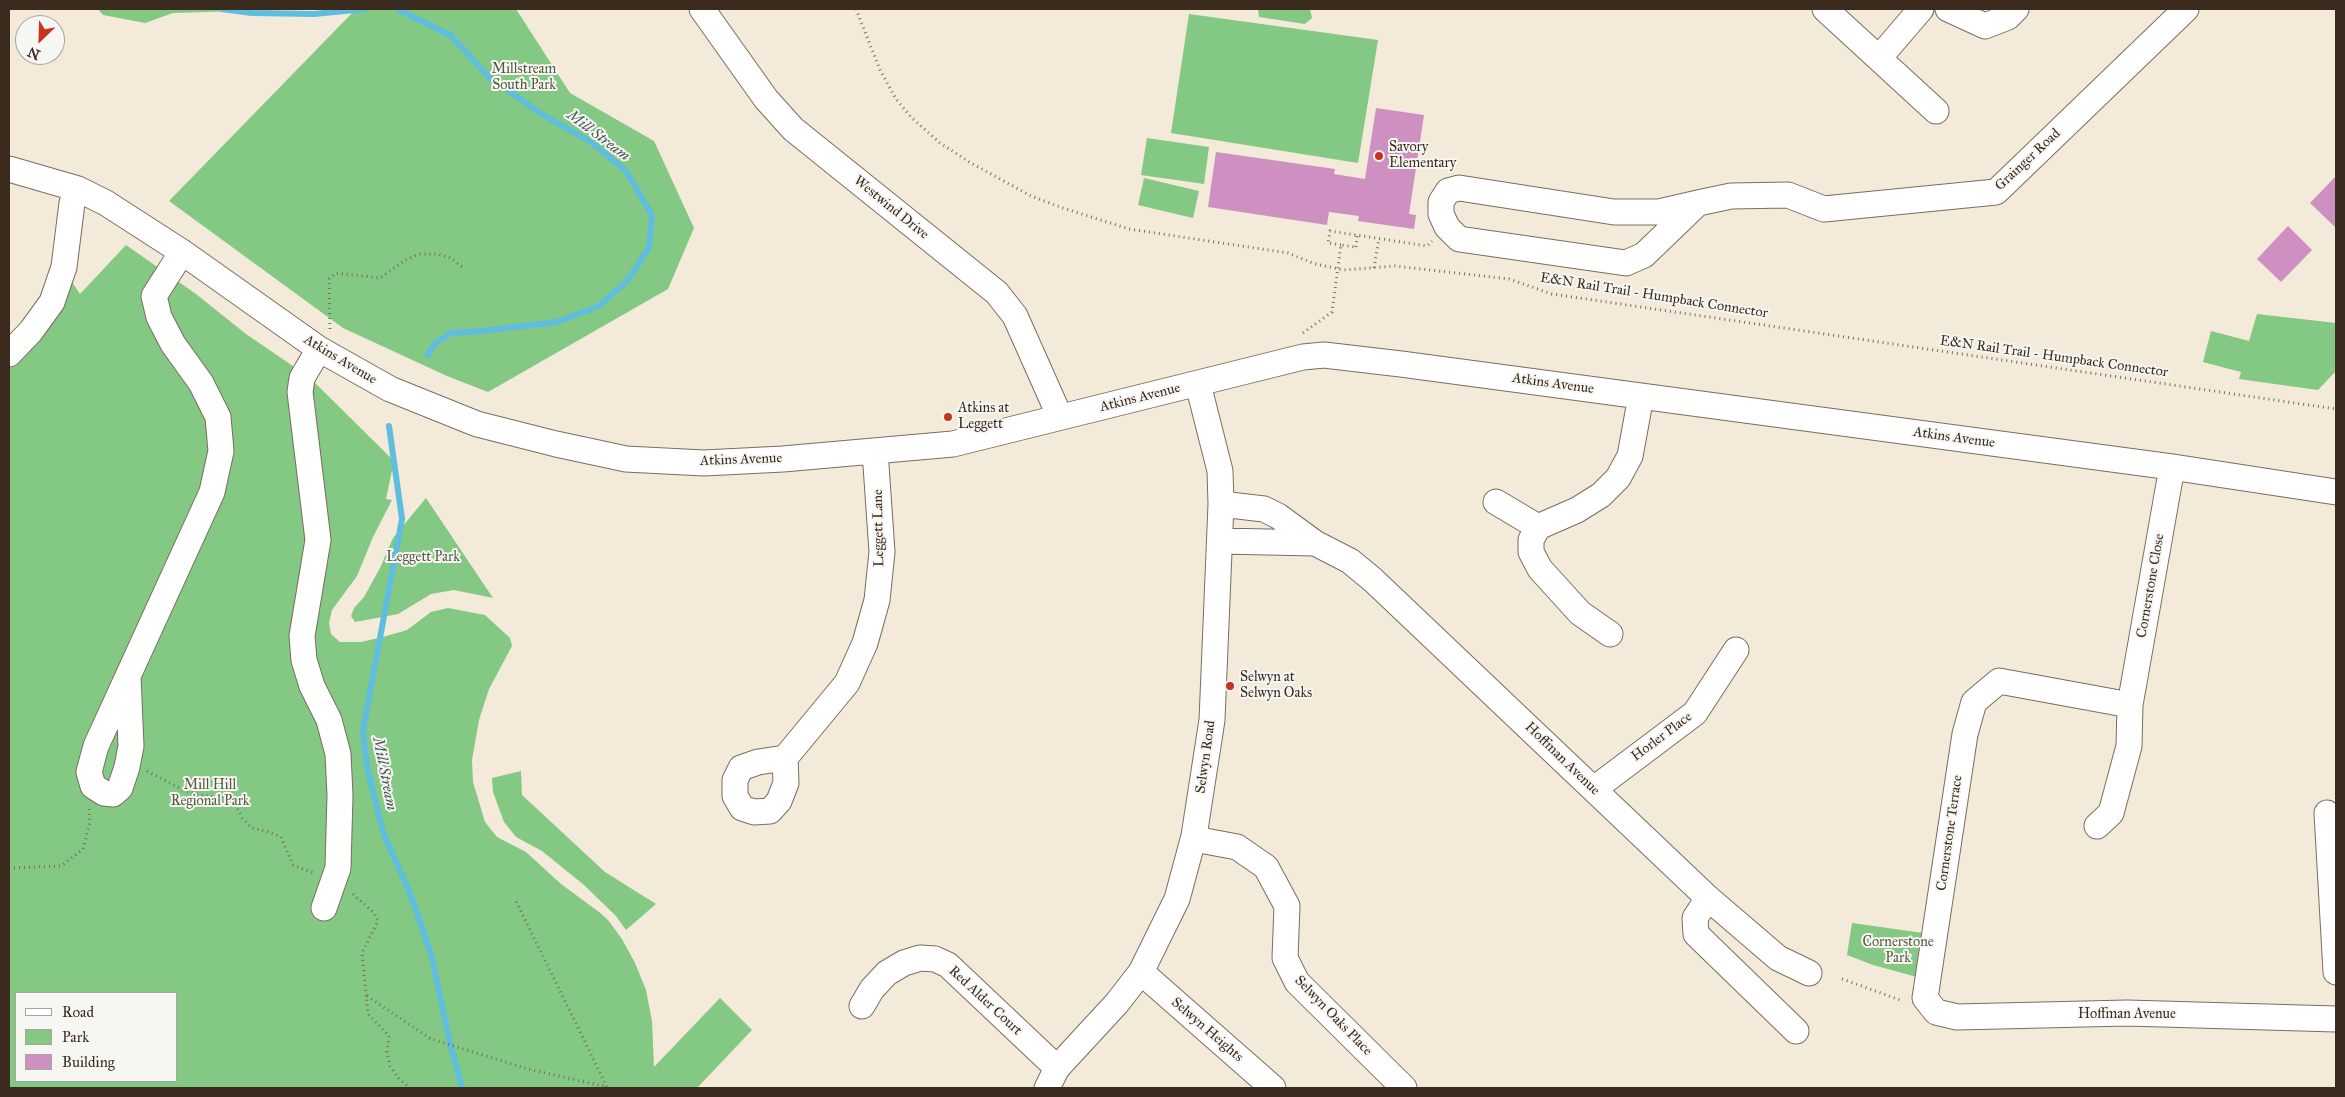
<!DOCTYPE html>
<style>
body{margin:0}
#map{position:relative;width:2345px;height:1097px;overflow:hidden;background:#f3ead9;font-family:"IM FELL Great Primer",serif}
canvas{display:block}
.frame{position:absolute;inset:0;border:10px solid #3b2a1e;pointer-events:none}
.legend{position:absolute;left:15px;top:992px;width:162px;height:90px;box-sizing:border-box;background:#f6f6f2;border:1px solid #aba49d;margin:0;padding:6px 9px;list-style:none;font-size:15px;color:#3b2a1e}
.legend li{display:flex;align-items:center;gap:10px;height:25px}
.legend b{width:25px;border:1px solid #aba49d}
.north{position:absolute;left:15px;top:15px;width:50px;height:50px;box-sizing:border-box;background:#f6f6f2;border:1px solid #aba49d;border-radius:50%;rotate:204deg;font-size:14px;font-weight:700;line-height:20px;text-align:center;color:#3b2a1e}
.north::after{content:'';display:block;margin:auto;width:18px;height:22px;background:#c8321e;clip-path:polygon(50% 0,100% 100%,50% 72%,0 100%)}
</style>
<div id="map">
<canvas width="2345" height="1097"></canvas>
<div class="frame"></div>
<ul class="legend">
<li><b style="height:6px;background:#fff"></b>Road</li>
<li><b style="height:14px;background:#83c883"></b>Park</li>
<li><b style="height:14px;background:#ce8fc1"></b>Building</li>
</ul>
<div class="north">N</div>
</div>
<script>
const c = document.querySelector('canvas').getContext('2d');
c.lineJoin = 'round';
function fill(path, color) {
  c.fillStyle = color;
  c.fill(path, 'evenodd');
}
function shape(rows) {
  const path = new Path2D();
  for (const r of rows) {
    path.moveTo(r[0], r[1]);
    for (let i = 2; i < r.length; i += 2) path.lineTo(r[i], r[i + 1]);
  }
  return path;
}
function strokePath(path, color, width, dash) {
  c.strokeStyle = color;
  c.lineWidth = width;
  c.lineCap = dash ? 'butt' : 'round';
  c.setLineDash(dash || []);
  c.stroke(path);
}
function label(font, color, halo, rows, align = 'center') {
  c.font = font + ' "IM FELL Great Primer",serif';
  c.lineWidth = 4;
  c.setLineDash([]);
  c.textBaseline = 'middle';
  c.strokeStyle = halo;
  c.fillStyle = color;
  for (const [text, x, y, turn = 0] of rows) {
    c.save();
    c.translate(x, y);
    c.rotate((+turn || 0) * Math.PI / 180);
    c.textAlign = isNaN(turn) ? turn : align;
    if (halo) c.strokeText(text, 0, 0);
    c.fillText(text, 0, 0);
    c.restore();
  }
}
fill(shape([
 [98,9,310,9,173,13,145,23,103,15],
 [356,9,516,9,570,93,654,141,694,228,668,289,488,392,447,376,343,328,169,201],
 [1258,9,1310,9,1312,18,1305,24,1259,17],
 [1189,14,1378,40,1358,163,1171,133],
 [1147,138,1209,147,1204,184,1141,175],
 [1144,178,1199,191,1193,218,1138,205],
 [126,245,196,294,246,334,309,377,394,461,386,499,392,500,373,537,357,576,332,610,329,623,331,634,340,642,361,642,383,637,407,630,431,612,448,608,485,615,510,638,512,646,489,689,479,720,472,760,473,782,485,822,497,837,526,852,561,884,599,912,608,920,622,939,635,963,646,990,652,1021,654,1067,720,998,752,1030,697,1088,9,1088,9,367,38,337,70,279,80,294],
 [16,993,176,993,176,1081,16,1081],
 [2257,314,2336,323,2336,371,2318,390,2239,379,2241,372,2203,362,2211,331,2249,341],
 [426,498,493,598,454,590,431,594,398,614,355,622,351,616,354,608,364,597,380,568,393,538],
 [521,771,522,795,605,872,656,904,626,930,616,916,584,885,542,851,516,837,504,822,493,792,492,778],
 [1852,923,1923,933,1917,977,1873,965,1847,955]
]), '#83c883');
strokePath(shape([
 [222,9,252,13,314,14,365,9],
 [397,9,450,35,490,78,543,115,591,142,626,171,652,215,649,248,628,280,599,306,557,322,482,331,451,333,435,343,428,355],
 [389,426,402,519,363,730,367,767,383,832,411,896,431,954,450,1043,462,1088]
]), '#5fbddd', 6);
fill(shape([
 [1376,108,1424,115,1409,214,1416,215,1414,229,1358,221,1359,216,1329,212,1327,225,1208,207,1216,152,1335,169,1334,174,1365,179],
 [2336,176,2336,228,2310,203],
 [2288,226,2312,250,2281,282,2257,259]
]), '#ce8fc1');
const minor = shape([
 [702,9,766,99,793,129,997,293,1015,316,1060,417],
 [1825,9,1936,111],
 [1948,9,1985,26,2008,17,2016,9],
 [1879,58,1921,9],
 [9,169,78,189,106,203,182,252,319,349,390,389,477,424,556,444,626,459,704,463,783,459,953,444,1303,357,1324,355,1401,364,2172,467,2336,492],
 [1698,203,1644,255,1626,263,1459,239,1447,227,1441,214,1441,202,1448,191,1459,188,1614,212,1659,212,1698,203,1731,196,1788,195,1824,209,1996,192,2186,9],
 [319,349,302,378,300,392,318,540,302,636,304,660,312,686,329,720,338,754,340,795,338,868,324,908],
 [9,354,31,331,52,302,64,267,72,203,78,189],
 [1496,502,1538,527,1577,510,1601,495,1618,478,1630,456,1641,396],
 [1221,504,1264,509,1278,516,1315,543,1350,561,1373,580,1708,898,1778,958,1809,973],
 [1538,527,1531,540,1531,552,1540,569,1580,613,1610,634],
 [1220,541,1315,543],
 [128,676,131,746,127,767,120,788,113,794,104,793,93,786,89,772,96,746,212,492,221,451,218,417,201,383,173,344,159,317,154,296,182,252],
 [2130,705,2172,467],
 [785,758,786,783,779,801,770,811,754,812,742,808,735,796,735,780,741,768,758,762,785,758,847,683,865,643,877,600,882,552,875,451],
 [1594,789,1695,713,1736,650],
 [2327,813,2336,972],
 [2097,826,2111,813,2129,746,2130,705,1999,681,1974,702,1965,734,1925,998,1936,1012,1957,1017,2127,1013,2336,1019],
 [1194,836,1205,841,1237,847,1266,867,1287,906,1285,958,1297,982,1404,1088],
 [1708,898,1695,918,1696,934,1796,1031],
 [1141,972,1273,1088],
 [862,1006,872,989,887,973,904,963,920,958,935,959,948,965,1057,1068],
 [1047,1088,1057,1068,1117,1003,1141,972,1177,899,1194,836,1212,720,1221,504,1220,471,1198,384]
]);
strokePath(minor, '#7b6d5f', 27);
strokePath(shape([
 [856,9,880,70,896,99,911,117,940,143,971,163,1031,196,1063,208,1129,229,1288,253,1315,264,1344,270,1395,266,1509,279,1552,294,2336,409],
 [1341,245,1328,243,1330,231,1427,246,1432,241],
 [1356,247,1357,236],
 [1374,268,1379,239],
 [330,329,329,279,336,273,380,278,405,260,419,254,437,254,451,258,465,269],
 [147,771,183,790,200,795,223,798,236,806,242,818,252,828,266,831,281,837,293,865,314,873],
 [9,868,61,866,83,849,90,822,89,809],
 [353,894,374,913,378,921,362,953,368,1014,389,1036,387,1052,390,1066,399,1079,410,1088],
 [1842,979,1903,1001],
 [367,996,431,1039,528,1069,607,1087,515,899]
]), '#7b6d5f', 3, [1, 4]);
strokePath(minor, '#fff', 25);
strokePath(shape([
 [1303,333,1332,312,1341,245,1356,247]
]), '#7b6d5f', 3, [1, 4]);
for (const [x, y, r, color] of [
 [1379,156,5,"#c8321e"],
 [948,417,5,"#c8321e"],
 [1230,686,5,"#c8321e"]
]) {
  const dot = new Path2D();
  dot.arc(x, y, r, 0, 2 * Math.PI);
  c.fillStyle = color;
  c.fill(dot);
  strokePath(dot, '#f6f6f2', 2);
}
label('14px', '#51593c', '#f6f6f2', [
 ["Millstream",524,70],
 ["South Park",524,86],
 ["Leggett Park",423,558],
 ["Mill Hill",210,786],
 ["Regional Park",210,802],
 ["Cornerstone",1898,943],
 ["Park",1898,959]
]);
label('14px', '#3b2a1e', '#f6f6f2', [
 ["Savory",1389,148],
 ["Elementary",1389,164],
 ["Atkins at",958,409],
 ["Leggett",958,425],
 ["Selwyn at",1240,678],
 ["Selwyn Oaks",1240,694]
], 'left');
label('14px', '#3b2a1e', '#f6f6f2', [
 ["Grainger Road",2028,160,-43],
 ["Westwind Drive",891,208,39],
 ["E&N Rail Trail - Humpback Connector",1654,296,9],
 ["E&N Rail Trail - Humpback Connector",2054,357,8],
 ["Atkins Avenue",340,360,31],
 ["Atkins Avenue",1553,384,8],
 ["Atkins Avenue",1140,398,-14],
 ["Atkins Avenue",1954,438,8],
 ["Atkins Avenue",741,460,-2],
 ["Leggett Lane",879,528,-91],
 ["Cornerstone Close",2151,586,-80],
 ["Horler Place",1662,737,-37],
 ["Selwyn Road",1206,757,-82],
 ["Hoffman Avenue",1562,759,44],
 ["Cornerstone Terrace",1950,833,-82],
 ["Red Alder Court",985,1001,43],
 ["Hoffman Avenue",2127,1015],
 ["Selwyn Oaks Place",1333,1016,46],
 ["Selwyn Heights",1207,1030,41]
]);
label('italic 15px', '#465657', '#f6f6f2', [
 ["Mill Stream",598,136,37],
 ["Mill Stream",384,774,79]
]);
</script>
